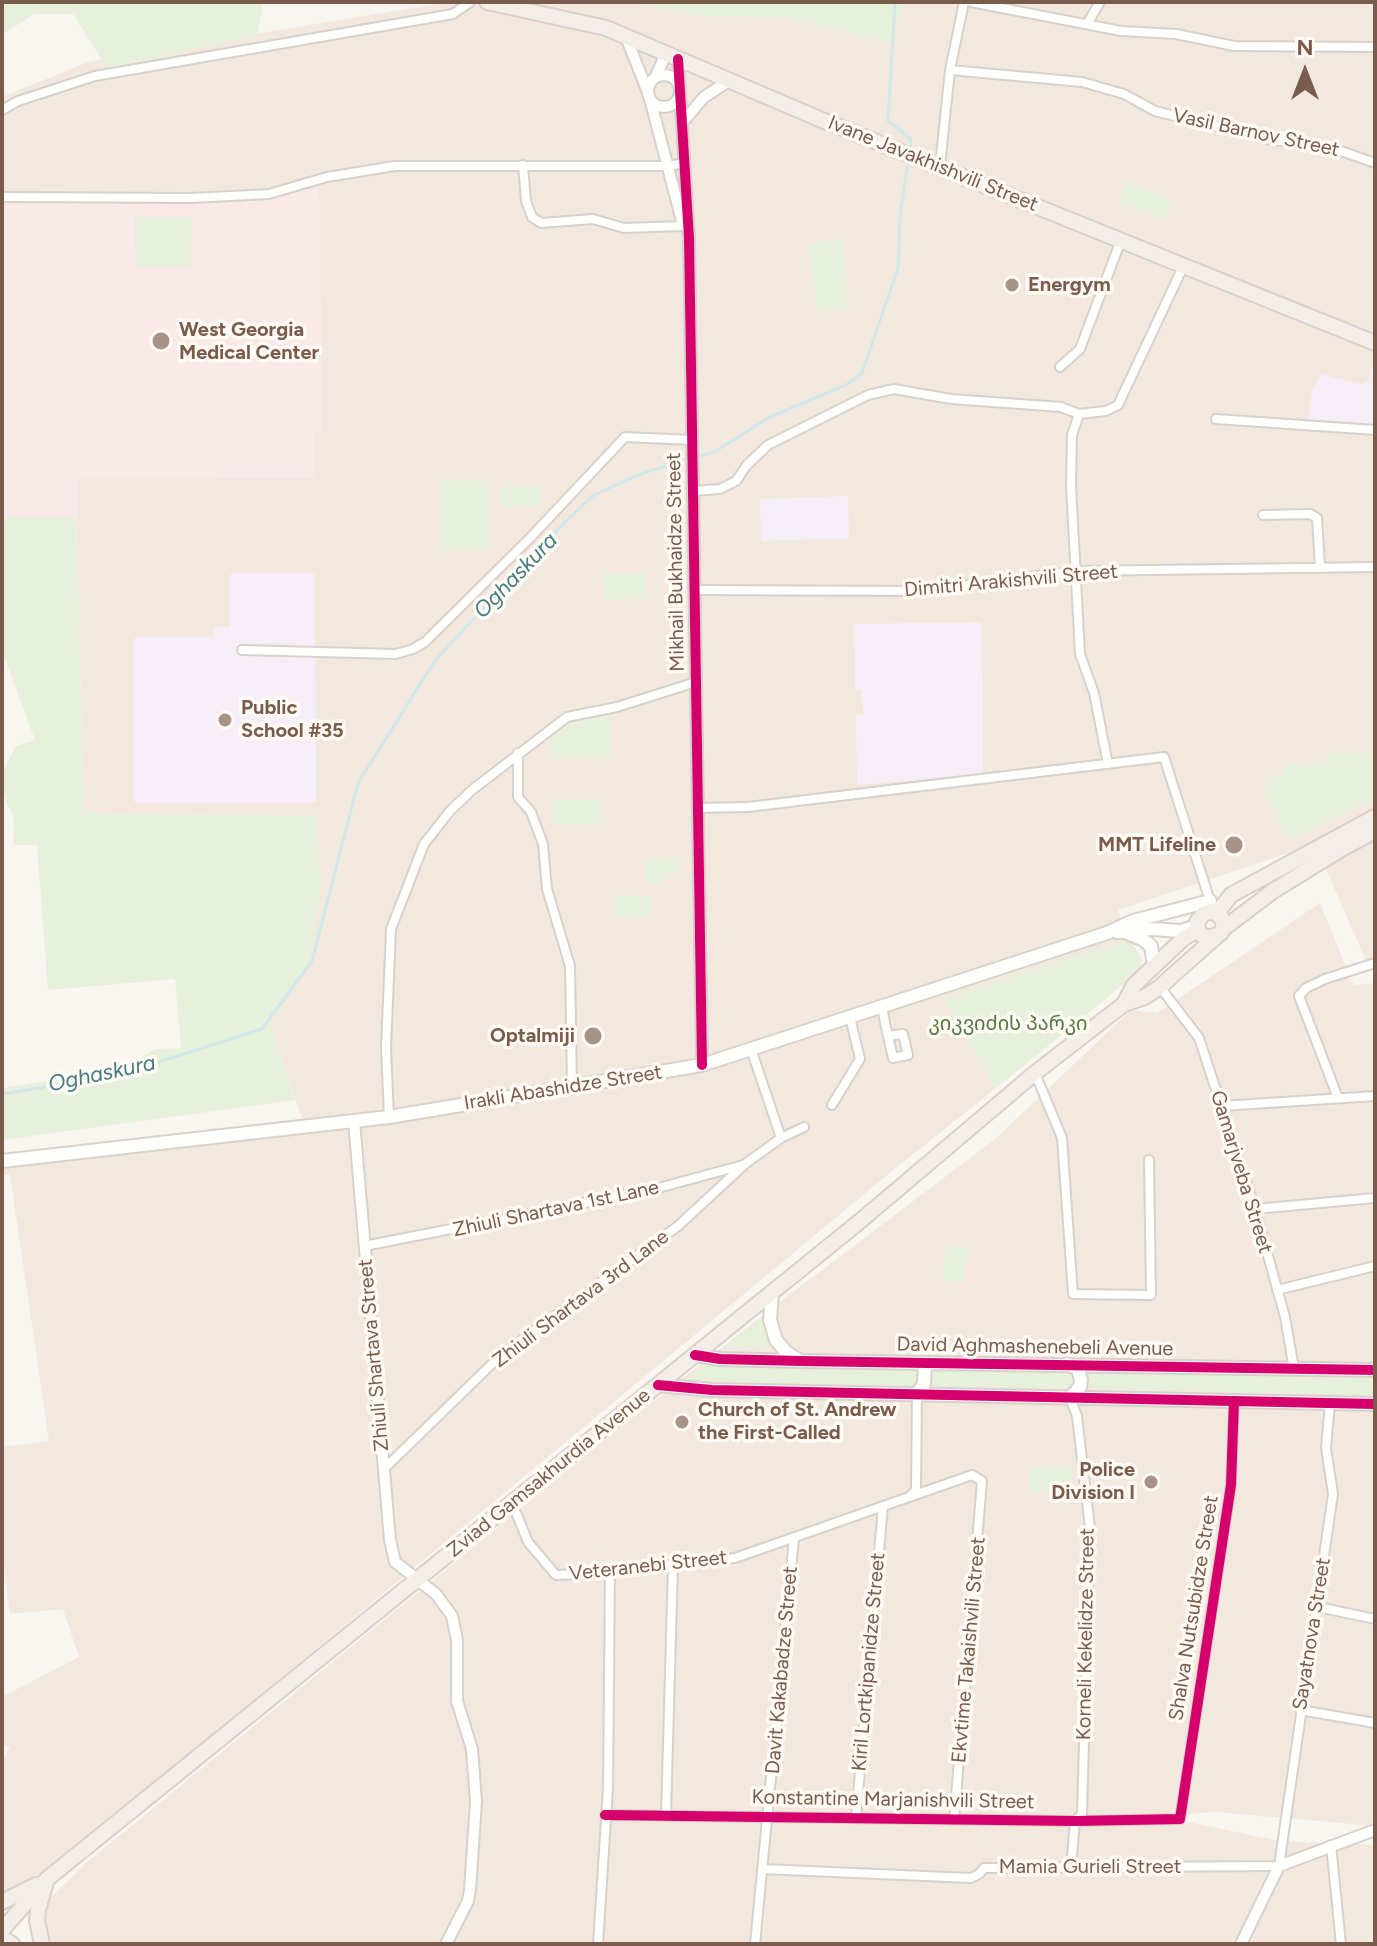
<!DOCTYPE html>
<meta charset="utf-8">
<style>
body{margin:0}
#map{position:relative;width:1377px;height:1946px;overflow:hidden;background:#f9f5f0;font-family:Figtree,sans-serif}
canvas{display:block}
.frame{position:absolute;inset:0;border:4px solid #7a5c4d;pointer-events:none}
.north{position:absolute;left:1265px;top:32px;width:80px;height:80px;-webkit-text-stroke:6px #fffaf3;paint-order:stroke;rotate:0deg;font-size:22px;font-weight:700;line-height:32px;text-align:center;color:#7a5c4d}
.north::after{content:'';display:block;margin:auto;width:28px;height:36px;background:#7a5c4d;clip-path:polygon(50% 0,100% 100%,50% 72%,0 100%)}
</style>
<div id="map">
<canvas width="1377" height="1946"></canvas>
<div class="frame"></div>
<div class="north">N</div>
</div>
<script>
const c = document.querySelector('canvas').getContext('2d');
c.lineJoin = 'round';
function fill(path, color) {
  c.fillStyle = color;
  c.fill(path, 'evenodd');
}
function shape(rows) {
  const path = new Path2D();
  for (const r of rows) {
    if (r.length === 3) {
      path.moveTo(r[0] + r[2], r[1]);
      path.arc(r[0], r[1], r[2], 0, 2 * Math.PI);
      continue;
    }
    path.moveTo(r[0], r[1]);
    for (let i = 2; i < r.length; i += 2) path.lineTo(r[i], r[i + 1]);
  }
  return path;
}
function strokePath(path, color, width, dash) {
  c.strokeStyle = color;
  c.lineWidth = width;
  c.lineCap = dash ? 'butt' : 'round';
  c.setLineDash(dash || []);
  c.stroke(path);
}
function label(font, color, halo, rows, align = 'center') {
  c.font = font + ' Figtree,"Noto Sans Georgian",sans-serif';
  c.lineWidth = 7;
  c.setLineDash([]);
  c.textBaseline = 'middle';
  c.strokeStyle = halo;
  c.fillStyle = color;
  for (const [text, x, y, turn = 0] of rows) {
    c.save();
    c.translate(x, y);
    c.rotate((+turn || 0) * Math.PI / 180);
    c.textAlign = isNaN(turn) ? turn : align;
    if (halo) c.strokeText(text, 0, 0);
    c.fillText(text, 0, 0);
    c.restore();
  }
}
fill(shape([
 [449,2,630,2,705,16,786,17,892,42,903,2,1375,2,1375,962,1367,963,1315,844,1118,910,1138,957,995,1089,897,1167,238,1714,34,1878,14,1891,2,1890,2,1760,10,1748,2,1743,2,1697,79,1657,63,1609,10,1614,2,1555,2,1447,49,1441,10,1174,2,1175,2,1159,304,1126,269,1018,307,966,315,816,84,813,76,518,2,516,2,97,91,61],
 [1320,903,1353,985,1375,983,1375,1826,1216,1812,1146,1817,1169,1818,1279,1841,1375,1845,1375,1944,51,1944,42,1917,45,1903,86,1863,622,1426,789,1295,994,1140,1131,1010,1157,1013]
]), '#f2e8de');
fill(shape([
 [1373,363,1375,427,1358,429,1308,420,1312,391,1321,374,1359,384,1367,382],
 [848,496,849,538,761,541,760,499],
 [230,574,315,574,316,802,134,802,134,638,213,637,213,627,230,627],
 [982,622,983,775,857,785,856,715,863,714,861,690,855,690,854,624]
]), '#f6eef6');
fill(shape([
 [319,188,323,433,315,433,315,478,78,479,77,519,2,518,2,203,241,203]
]), '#fae9e9');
fill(shape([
 [2,2,263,2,257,36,107,68,73,14,34,14,2,35],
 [630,2,903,2,893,43,786,17,705,16],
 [1125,182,1171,199,1164,220,1118,203],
 [134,217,192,217,191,268,138,267,135,264],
 [842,240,848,308,816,311,809,244],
 [440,480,490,481,490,551,440,551],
 [540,486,541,506,501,507,500,487],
 [2,516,76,518,84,813,315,816,321,887,307,966,269,1018,295,1100,2,1140,2,1088,116,1071,156,1049,181,1048,175,979,48,990,37,845,14,845,13,816,4,796,3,771,16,746,35,740,2,651],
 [645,573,646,599,604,600,603,574],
 [610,712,611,758,550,759,550,740,563,727],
 [1372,742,1375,742,1375,799,1289,841,1265,795,1271,776,1283,775,1283,764,1326,764,1326,753,1372,753],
 [552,800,602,800,602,824,552,824],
 [645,858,681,858,681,874,662,874,662,883,645,883],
 [614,896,651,896,651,918,614,917],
 [1125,941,1135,947,1139,954,1142,960,1140,971,995,1089,944,999],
 [948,1244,969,1248,962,1283,941,1280],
 [763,1316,766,1336,773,1348,725,1347],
 [704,1364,910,1368,918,1371,921,1378,917,1384,911,1386,685,1380],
 [935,1369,1060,1371,1068,1372,1073,1378,1070,1386,1061,1388,937,1386,934,1385,933,1377],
 [1094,1372,1375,1378,1375,1395,1094,1389,1088,1384,1088,1377],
 [1029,1466,1072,1467,1072,1493,1028,1492]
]), '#e7f0db');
strokePath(shape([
 [895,2,888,121,911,139,910,150],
 [697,457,714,452,770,417,848,384,862,373,898,268,900,216,908,162],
 [2,1094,118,1075,262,1029,312,961,358,783,436,659,568,519,594,495,638,475,690,458]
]), '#d0e8ea', 3);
const minor = shape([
 [971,2,1121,31,1176,34,1234,46,1375,47],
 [1087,24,1100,2],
 [950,70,1082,82,1124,94,1155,111,1262,138,1338,150,1375,163],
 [2,110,18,101,95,76,453,14,470,2],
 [523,165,526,201,532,217,541,223,593,219,624,228,683,226],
 [940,166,950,70,964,2],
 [2,197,192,198,269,194,327,177,395,166,668,166,684,163],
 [1060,367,1080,349,1121,240],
 [1216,419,1375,430],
 [693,491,720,489,736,481,747,465,768,445,868,395,894,389,951,399,1061,407,1079,414],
 [1263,515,1310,514,1317,518,1320,568],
 [694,590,922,591,1077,571,1375,567],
 [242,650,396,654,413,649,425,642,531,537,625,437,692,440],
 [518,753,518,797,531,812,543,844,547,889,570,966,572,1086],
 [1108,764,1094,693,1080,654,1071,486,1072,435,1079,414,1106,411,1118,405,1184,265],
 [698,808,748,807,1164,757,1211,904],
 [1160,987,1199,1038,1255,1209,1285,1317,1294,1369],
 [882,1006,885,1023,893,1058,908,1055,903,1034,888,1036],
 [751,1049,781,1138],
 [1035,1073,1062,1138,1073,1294,1151,1295,1149,1160],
 [1338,1098,1299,996,1306,988,1325,979,1375,963],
 [832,1105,860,1059,850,1017],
 [1221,1106,1375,1096],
 [389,1117,386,1048,391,929,424,844,450,811,472,790,567,717,617,707,696,682],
 [1255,1209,1375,1198],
 [364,1246,651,1190,743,1165],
 [1277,1290,1375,1266],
 [1070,1398,1077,1416,1090,1528,1082,1814,1075,1821,1071,1869],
 [384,1469,501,1355,678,1226,745,1164,781,1138,804,1127],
 [911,1495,916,1490,917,1394],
 [512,1503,528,1542,556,1575,586,1574,735,1558,972,1475,982,1481,954,1820],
 [1318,1607,1375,1619],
 [1300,1710,1375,1723],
 [605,1815,1075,1821,1180,1819,1231,1485,1234,1401],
 [666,1815,673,1565],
 [856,1817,883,1506],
 [1331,1845,1341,1944],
 [762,1869,971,1878,979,1874,984,1868,1279,1866,1333,1494,1326,1448,1330,1403],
 [598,1944,608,1788,610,1570],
 [755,1944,794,1538]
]);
const tertiary = shape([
 [626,37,649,95,683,225],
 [678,59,689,238,702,1065],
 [664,91,16],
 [655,78,666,54],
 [682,123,704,97,729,81],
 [354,1121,390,1540,395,1562,436,1594,452,1616,457,1640,457,1701,472,1749,476,1802,470,1890,468,1901,446,1944],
 [1241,1944,1279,1866,1375,1830]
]);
const secondary = shape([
 [1117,932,1152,929,1181,931,1197,926],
 [1127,933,1142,939,1151,946,1154,966],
 [2,1161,389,1117,702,1065,1107,933,1133,921,1210,901],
 [772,1292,770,1320,776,1340,786,1352,797,1359],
 [695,1355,720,1359,800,1361,1375,1370],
 [1068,1364,1078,1369,1081,1380,1080,1387,1070,1398],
 [658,1385,712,1390,1375,1404],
 [917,1394,924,1384,925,1363]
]);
const primary = shape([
 [487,2,606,28,822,120,1375,343],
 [1217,913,1231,895,1375,817],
 [1223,929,1273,891,1343,848,1375,831],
 [1124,1004,1134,985,1184,938,1198,930],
 [2,1902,36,1885],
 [2,1930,47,1879,859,1222,1035,1073,1124,1004,1145,997,1160,987,1173,975,1218,935,1221,933,1224,924,1221,917,1212,911,1203,914,1197,922,1199,933,1207,938,1218,935],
 [2,1938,12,1944],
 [42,1944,37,1921,38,1910,46,1882]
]);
strokePath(minor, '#d7d1cb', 12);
strokePath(tertiary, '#d7d1cb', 14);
strokePath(secondary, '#d9d2cb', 16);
strokePath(primary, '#dad1cc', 18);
strokePath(minor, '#fefefd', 8);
strokePath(tertiary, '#fefefd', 10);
strokePath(secondary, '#fefefd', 12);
strokePath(primary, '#f3eee8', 14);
strokePath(shape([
 [678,59,689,238,702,1065],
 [695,1355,720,1359,800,1361,1375,1370],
 [658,1385,712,1390,1375,1404],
 [605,1815,1075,1821,1180,1819,1231,1485,1234,1401]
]), '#d6006c', 10);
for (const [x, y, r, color] of [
 [1012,285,8,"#a69286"],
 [161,341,10,"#a69286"],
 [225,720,8,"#a69286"],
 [1234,845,10,"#a69286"],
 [593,1036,10,"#a69286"],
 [682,1422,8,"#a69286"],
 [1151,1482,8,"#a69286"]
]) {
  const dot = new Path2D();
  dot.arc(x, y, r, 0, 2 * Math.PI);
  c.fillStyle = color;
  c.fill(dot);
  strokePath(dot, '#fffaf3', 3);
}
label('20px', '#7a5c4d', '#fffaf3', [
 ["Vasil Barnov Street",1256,133,12],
 ["Ivane Javakhishvili Street",933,164,22],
 ["Mikhail Bukhaidze Street",676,562,-91],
 ["Dimitri Arakishvili Street",1011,581,-5],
 ["Irakli Abashidze Street",563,1088,-9],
 ["Gamarjveba Street",1241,1172,73],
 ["Zhiuli Shartava 1st Lane",556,1209,-12],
 ["Zhiuli Shartava 3rd Lane",581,1299,-37],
 ["David Aghmashenebeli Avenue",1035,1347,1],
 ["Zhiuli Shartava Street",374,1355,-95],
 ["Zviad Gamsakhurdia Avenue",549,1473,-39],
 ["Veteranebi Street",648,1566,-6],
 ["Shalva Nutsubidze Street",1194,1608,-81],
 ["Korneli Kekelidze Street",1086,1634,-89],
 ["Sayatnova Street",1312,1634,-81],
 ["Ekvtime Takaishvili Street",969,1650,-85],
 ["Kiril Lortkipanidze Street",869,1662,-85],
 ["Davit Kakabadze Street",782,1670,-85],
 ["Konstantine Marjanishvili Street",893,1800,1],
 ["Mamia Gurieli Street",1090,1867]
]);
label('bold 20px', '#7a5c4d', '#fffaf3', [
 ["Energym",1028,285],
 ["West Georgia",179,330],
 ["Medical Center",179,353],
 ["Public",241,708],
 ["School #35",241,731],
 ["MMT Lifeline",1216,845,"right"],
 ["Optalmiji",575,1036,"right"],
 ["Church of St. Andrew",698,1410],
 ["the First-Called",698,1433],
 ["Police",1135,1470,"right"],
 ["Division I",1135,1493,"right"]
], 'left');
label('20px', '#537a41', '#fffaf3', [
 ["კიკვიძის პარკი",1008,1024]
]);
label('italic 22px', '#437c86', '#fffaf3', [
 ["Oghaskura",516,576,-46],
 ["Oghaskura",102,1074,-12]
]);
</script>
